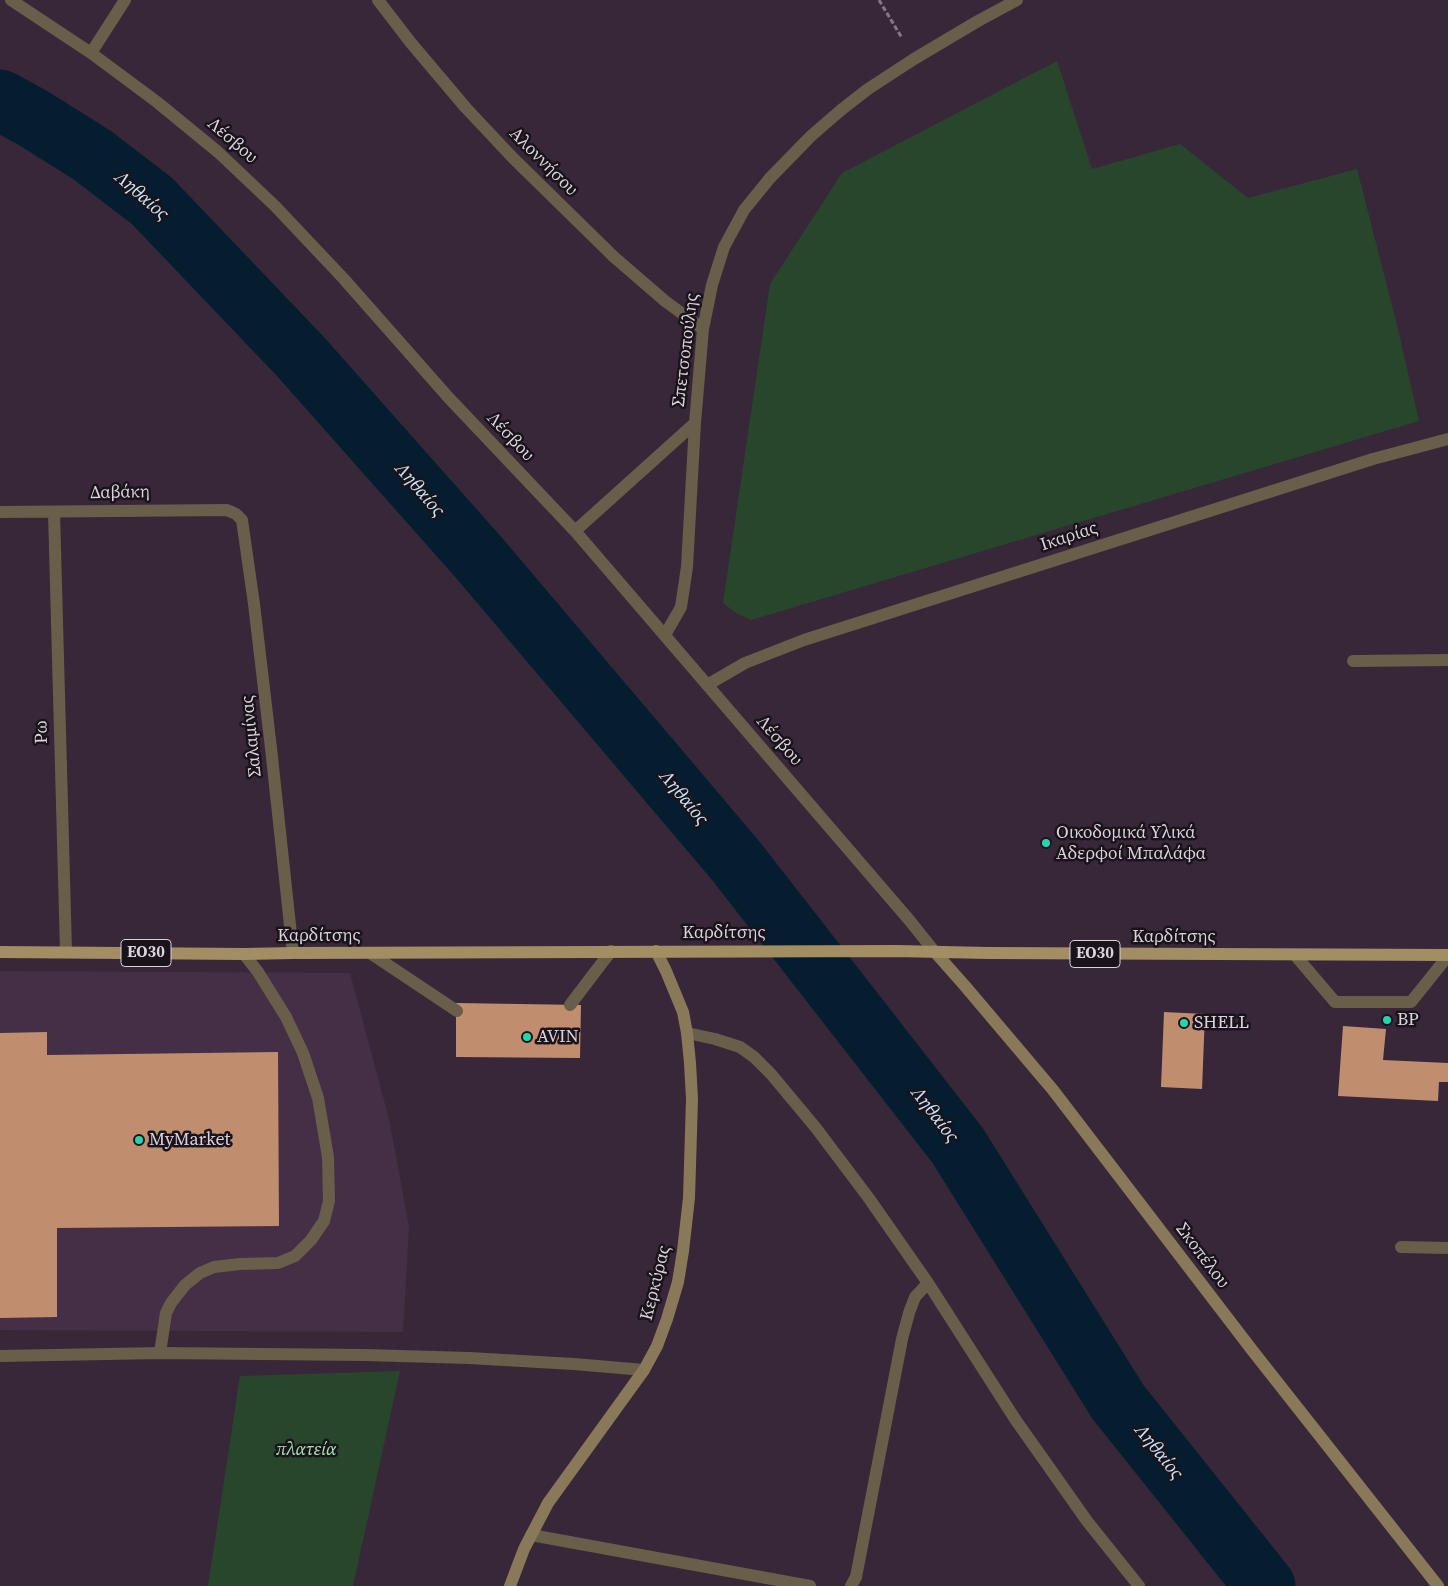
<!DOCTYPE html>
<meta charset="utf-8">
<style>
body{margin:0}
canvas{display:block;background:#372739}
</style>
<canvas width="1448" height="1586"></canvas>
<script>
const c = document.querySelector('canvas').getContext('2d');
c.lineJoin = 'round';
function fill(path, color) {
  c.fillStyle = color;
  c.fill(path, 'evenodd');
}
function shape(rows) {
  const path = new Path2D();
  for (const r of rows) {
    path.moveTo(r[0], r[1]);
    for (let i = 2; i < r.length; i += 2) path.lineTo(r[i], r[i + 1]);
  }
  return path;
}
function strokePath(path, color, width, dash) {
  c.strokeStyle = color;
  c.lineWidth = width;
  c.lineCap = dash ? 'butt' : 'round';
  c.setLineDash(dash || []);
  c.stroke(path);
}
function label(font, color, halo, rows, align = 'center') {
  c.font = font + ' "Source Serif 4",serif';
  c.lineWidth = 5;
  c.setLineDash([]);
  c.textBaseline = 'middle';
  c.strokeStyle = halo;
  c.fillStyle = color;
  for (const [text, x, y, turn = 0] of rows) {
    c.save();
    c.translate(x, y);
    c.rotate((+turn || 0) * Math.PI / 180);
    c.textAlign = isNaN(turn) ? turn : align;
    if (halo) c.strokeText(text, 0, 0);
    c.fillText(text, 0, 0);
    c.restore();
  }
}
fill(shape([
 [0,971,350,973,389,1119,409,1227,403,1332,0,1330]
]), '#442f46');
fill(shape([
 [1057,61,1092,169,1180,144,1248,198,1357,169,1398,329,1419,421,751,620,736,613,723,603,770,284,842,173],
 [400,1371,353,1586,208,1586,240,1376]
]), '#27462c');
strokePath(shape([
 [0,100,33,118,92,155,152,201,300,356,480,559,736,861,958,1146,1118,1402,1265,1586]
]), '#041e2f', 61);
fill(shape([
 [456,1003,581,1005,580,1058,456,1057],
 [1164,1012,1205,1014,1202,1089,1161,1087],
 [1343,1026,1386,1029,1383,1060,1448,1063,1448,1082,1439,1082,1438,1101,1338,1096],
 [47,1032,47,1055,278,1052,279,1226,57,1228,57,1317,0,1318,0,1033]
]), '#c18d6f');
strokePath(shape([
 [879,0,902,38]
]), '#847786', 3, [5, 2.5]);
strokePath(shape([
 [1353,661,1448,660],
 [370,953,457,1011],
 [1295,955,1335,1002,1411,1002,1448,956],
 [570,1005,611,951],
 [160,1353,166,1313,171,1303,185,1285,200,1273,214,1267,240,1264,278,1263,295,1256,311,1240,324,1221,329,1201,328,1157,318,1098,303,1053,286,1017,258,972,244,954]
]), '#685e49', 12);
strokePath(shape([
 [11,0,91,53,157,102,218,152,275,206,343,278,448,397,575,531,910,921,934,951],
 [378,0,411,43,466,108,513,158,614,257,665,301,703,329],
 [91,53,125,0],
 [0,512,227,510,236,514,242,520,254,604,271,748,293,953],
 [54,512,66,951],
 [575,531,695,423],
 [665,635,681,607,687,567,695,423,703,329,712,285,724,247,744,210,770,178,811,136,841,110,868,89,914,59,978,21,1017,0],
 [707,685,745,663,804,640,1373,459,1448,439],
 [687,1033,715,1039,740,1047,754,1057,771,1074,816,1128,868,1197,928,1283,1015,1419,1087,1521,1139,1586],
 [1401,1247,1448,1248],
 [0,1356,160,1353,365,1355,469,1358,574,1364,644,1370],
 [531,1535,810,1586],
 [851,1586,856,1577,902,1339,909,1313,915,1297,928,1283]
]), '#685e49', 12);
strokePath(shape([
 [934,951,965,986,1053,1090,1252,1350,1438,1586],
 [510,1586,524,1549,548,1503,644,1370,657,1346,667,1319,678,1282,683,1251,689,1198,692,1099,690,1063,687,1033,683,1012,666,971,656,951]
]), '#897958', 12);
strokePath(shape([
 [0,952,244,954,293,953,896,951,988,953,1448,955]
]), '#a38d62', 12);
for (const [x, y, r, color] of [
 [1046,843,5,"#25d5ae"],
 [1387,1020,5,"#25d5ae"],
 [1184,1023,5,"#25d5ae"],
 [527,1037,5,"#25d5ae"],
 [139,1140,5,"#25d5ae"]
]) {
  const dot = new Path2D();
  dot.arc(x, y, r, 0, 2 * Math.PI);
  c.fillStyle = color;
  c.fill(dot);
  strokePath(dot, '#1a131b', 2);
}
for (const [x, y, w] of [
 [146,953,50],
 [1095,954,50]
]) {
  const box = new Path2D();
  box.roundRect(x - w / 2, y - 13.5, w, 27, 4);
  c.fillStyle = '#1a131b';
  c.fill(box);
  strokePath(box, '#dcd2dd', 1);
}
label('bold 16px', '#dcd2dd', null, [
 ["ΕΟ30",146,953],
 ["ΕΟ30",1095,954]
]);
label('18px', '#dcd2dd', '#1a131b', [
 ["Λέσβου",232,141,41],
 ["Αλοννήσου",543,162,45],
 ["Σπετσοπούλης",686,350,-83],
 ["Λέσβου",510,437,47],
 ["Δαβάκη",120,493,-1],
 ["Ικαρίας",1069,537,-18],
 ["Ρω",42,732,-92],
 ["Σαλαμίνας",252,736,-96],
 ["Λέσβου",779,741,49],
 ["Καρδίτσης",724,933],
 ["Καρδίτσης",319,936],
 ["Καρδίτσης",1174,937],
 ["Σκοπέλου",1202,1256,53],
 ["Κερκύρας",656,1283,-76]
]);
label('18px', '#dcd2dd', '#1a131b', [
 ["Οικοδομικά Υλικά",1056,833],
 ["Αδερφοί Μπαλάφα",1056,854],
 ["BP",1397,1020],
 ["SHELL",1194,1023],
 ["AVIN",537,1037],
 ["MyMarket",149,1140]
], 'left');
label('italic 18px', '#a1e5aa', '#1a131b', [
 ["πλατεία",306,1450]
]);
label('italic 19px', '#c7e4f9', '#1a131b', [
 ["Ληθαίος",141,196,41],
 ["Ληθαίος",419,490,49],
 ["Ληθαίος",683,798,50],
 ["Ληθαίος",934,1115,52],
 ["Ληθαίος",1158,1452,51]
]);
</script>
